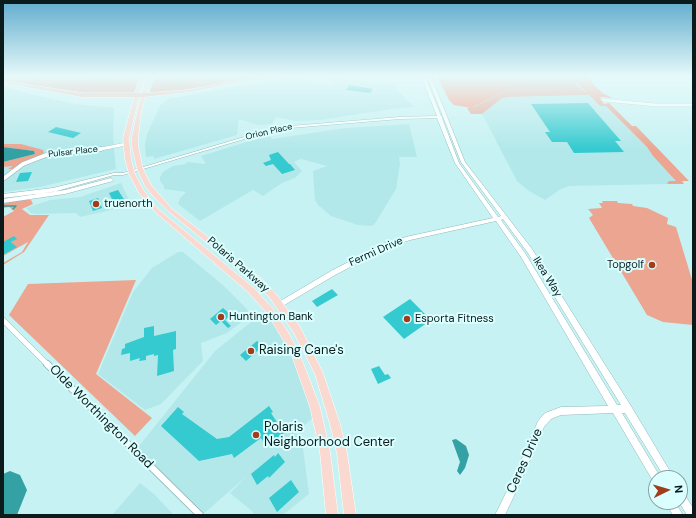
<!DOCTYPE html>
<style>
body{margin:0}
#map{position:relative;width:696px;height:518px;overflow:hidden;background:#c7f2f3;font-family:"DM Sans",sans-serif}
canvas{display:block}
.frame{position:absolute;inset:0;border:4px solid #0b1b1c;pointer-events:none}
.north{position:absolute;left:648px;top:470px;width:40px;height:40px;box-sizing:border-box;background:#dbfeff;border:1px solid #88a3a4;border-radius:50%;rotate:85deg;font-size:11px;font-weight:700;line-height:16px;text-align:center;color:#0b1b1c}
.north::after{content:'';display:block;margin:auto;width:14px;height:18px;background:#a33c1c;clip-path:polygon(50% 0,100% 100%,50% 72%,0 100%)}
</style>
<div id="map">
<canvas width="696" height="518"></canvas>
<div class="frame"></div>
<div class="north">N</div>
</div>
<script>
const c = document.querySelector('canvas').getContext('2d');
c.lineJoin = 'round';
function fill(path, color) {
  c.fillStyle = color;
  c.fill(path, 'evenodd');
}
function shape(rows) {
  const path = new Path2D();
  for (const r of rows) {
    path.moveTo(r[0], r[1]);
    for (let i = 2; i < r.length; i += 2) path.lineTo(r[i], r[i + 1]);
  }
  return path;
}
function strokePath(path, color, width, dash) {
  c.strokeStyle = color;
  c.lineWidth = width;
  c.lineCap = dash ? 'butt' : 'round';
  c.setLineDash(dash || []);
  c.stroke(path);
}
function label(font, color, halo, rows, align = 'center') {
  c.font = font + ' "DM Sans",sans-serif';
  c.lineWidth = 4;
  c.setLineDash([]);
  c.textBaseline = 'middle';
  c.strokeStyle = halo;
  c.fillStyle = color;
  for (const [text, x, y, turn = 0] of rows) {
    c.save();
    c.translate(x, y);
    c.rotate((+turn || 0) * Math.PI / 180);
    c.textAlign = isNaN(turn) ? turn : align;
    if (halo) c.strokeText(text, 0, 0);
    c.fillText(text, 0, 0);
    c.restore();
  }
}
fill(shape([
 [297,78,333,86,332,78,391,83,414,107,391,109,320,120,296,121,276,117,272,124,258,125,239,119,237,135,154,159,153,156,146,157,145,144,147,134,161,104,169,99,269,80],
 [3,86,35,95,75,104,114,108,113,137,116,169,40,187,3,192],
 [589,95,600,106,606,106,647,147,653,156,677,181,667,184,570,186,561,189,545,200,529,191,517,181,482,114,501,99,507,97],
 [409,124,417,157,399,157,400,164,396,189,374,225,370,226,358,225,331,216,318,205,315,200,313,171,327,166,301,159,294,162,302,171,295,178,282,183,263,196,253,190,200,221,178,204,180,198,186,192,164,189,164,186,160,181,160,177,163,172,173,166,186,164,187,162,206,164,201,156,269,135,272,139,345,128],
 [121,183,131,204,103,212,80,217,76,213,36,214,31,213,26,208,50,200,80,197],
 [178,252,183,252,224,286,246,308,251,315,227,333,201,343,203,361,161,404,145,410,98,374,133,292,152,268],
 [270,311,280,327,317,414,294,435,301,433,309,494,283,515,253,515,253,512,230,493,247,476,202,515,135,451,215,351,251,322],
 [140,483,154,494,174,515,112,515]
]), '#b3e8ea');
fill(shape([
 [269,76,183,90,149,94,155,77],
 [543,76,568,76,582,90,600,98,604,104,609,103,632,126,636,126,689,181,682,181,684,184,667,184,669,181,676,181,653,156,647,147,606,106,600,106,589,95,507,97,501,99,482,114,471,114,467,108,474,107,507,90,506,87,512,83],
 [136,77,139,80,134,93,87,93,3,81,3,79],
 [3,144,21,144,43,150,44,153,12,169,8,169,13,166,3,167,3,162,35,154,34,151,3,147],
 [23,200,31,200,33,204,22,209,30,215,49,215,24,252,3,265,3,263,22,252,28,242,3,256,3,255,16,247,11,242,16,239,3,242,3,217,14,211,9,207,3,208,3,203],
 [602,201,617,201,618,203,632,204,633,206,647,208,668,218,667,224,676,227,693,283,693,325,663,322,647,315,589,218,593,215,588,209,602,208,599,203,603,203],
 [136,280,96,374,152,418,135,436,9,315,28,284]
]), '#eba591');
fill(shape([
 [441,76,543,76,512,83,507,87,507,90,471,108,454,105,449,100,438,78],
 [568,76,590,76,587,78,592,80,592,83,604,94,613,98,603,97,599,98,586,92]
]), '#fb9d82');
fill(shape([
 [3,147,34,151,35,154,3,162],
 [456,439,466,446,469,455,465,468,460,475,457,471,460,462,452,440],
 [10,471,20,475,27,490,17,515,3,515,3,474]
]), '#34a1a5');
strokePath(shape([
 [4,206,16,206,13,209]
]), '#34a1a5', 1.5);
fill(shape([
 [349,85,373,89,370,93,346,90],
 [588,103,621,141,615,141,624,152,574,153,567,142,552,142,545,132,550,132,531,104],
 [56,127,81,133,73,138,48,132],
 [278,152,289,164,290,164,295,170,282,174,273,164,266,166,263,163,271,160,269,155],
 [32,172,28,181,16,182,20,173],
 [118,190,125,201,115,205,109,193],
 [98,198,102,208,93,211,89,201],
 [14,236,17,239,11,242,17,247,3,255,3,242],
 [332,289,338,295,317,307,312,301],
 [410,299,431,320,404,339,383,317],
 [223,308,231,315,225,320,231,326,228,328,221,321,216,325,210,319],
 [154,326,154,336,176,331,176,349,173,350,174,371,157,376,158,355,154,356,154,354,146,356,146,360,139,361,140,358,130,361,130,353,121,355,122,349,125,348,125,344,144,337,144,328],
 [257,341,263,346,246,361,240,355],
 [379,366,385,375,388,374,391,378,378,384,371,369],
 [269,406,273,412,271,413,284,433,266,446,261,438,234,458,232,454,199,461,161,426,178,407,184,412,182,414,217,439,229,437],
 [278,453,285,462,269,478,268,476,257,485,251,474,274,455,275,457],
 [291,480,299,492,277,512,269,498]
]), '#34cacf');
const streetFar3 = shape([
 [603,100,656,105,693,105],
 [96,150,126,144]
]);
const streetFar2 = shape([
 [3,179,23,164,46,155,101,149]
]);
const streetFar1 = shape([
 [3,320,48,365]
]);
const street = shape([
 [47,364,200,515]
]);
const secondary = shape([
 [421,76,425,76,441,116,443,117,442,118,459,163,498,217,501,216,461,162,427,76,431,76,465,162,532,249,631,406,674,478,665,478,625,413,622,413,659,475,660,478,656,478,656,482,653,481,613,413,561,415,551,419,544,427,521,481,505,515,495,515,515,475,538,421,545,413,561,407,608,406,521,257,496,221,410,240,389,247,335,275,281,307,279,308,277,307,276,305,277,303,331,271,385,243,410,236,493,218,455,163,437,118,400,119,278,129,123,175,114,175,53,192,3,198,3,194,53,188,114,173,123,173,278,127,400,117,437,116,421,76],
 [503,219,528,253,621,405,617,405,525,253,501,220,503,219],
 [111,178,113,180,113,181,65,194,3,203,3,199,65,190,111,178],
 [680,490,683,492,693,508,693,515,687,515,679,502,680,502,680,490],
 [665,502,675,502,683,515,673,515,665,502]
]);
const primary = shape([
 [145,82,149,83,141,113,138,137,138,146,143,169,151,185,172,209,262,279,276,294,300,327,323,373,340,424,347,453,356,515,344,515,337,453,330,424,315,374,294,333,270,298,256,283,168,211,153,196,145,186,137,169,132,146,132,137,137,113,145,82],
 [138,83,142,84,129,138,131,159,135,174,144,191,158,209,254,288,273,309,288,332,300,355,320,407,330,452,338,515,326,515,320,452,310,407,292,356,282,338,267,313,248,292,154,211,139,193,129,174,125,159,123,138,138,83]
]);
const highway = shape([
 [177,76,175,77,3,79,3,77,177,76],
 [269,76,286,76,246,81,189,92,144,97,82,97,3,83,3,81,82,93,144,93,189,90,246,79,269,76]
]);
strokePath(streetFar3, '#8fb9bb', 3.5);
strokePath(streetFar2, '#8fb9bb', 5);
strokePath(streetFar1, '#8fb9bb', 6);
strokePath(street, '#8fb9bb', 8);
strokePath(secondary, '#8fb9bb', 1);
strokePath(primary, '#fff', 1);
strokePath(highway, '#fff', 1);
strokePath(streetFar3, '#fff', 3);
strokePath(streetFar2, '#fff', 4);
strokePath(streetFar1, '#fff', 5);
strokePath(street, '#fff', 6);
fill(secondary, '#fff');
fill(primary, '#f9d9d0');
fill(highway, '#f5c0b1');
const primaryBridge = shape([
 [147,83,149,76],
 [140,84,143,76]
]);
strokePath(primaryBridge, '#fff', 5, []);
strokePath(primaryBridge, '#f9d9d0', 4.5);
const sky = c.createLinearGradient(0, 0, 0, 149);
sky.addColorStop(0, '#60accd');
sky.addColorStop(0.51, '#e6f9fa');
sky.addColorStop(1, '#e6f9fa00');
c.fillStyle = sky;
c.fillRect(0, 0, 696, 149);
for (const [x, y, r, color] of [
 [96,204,4,"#a33c1c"],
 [652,265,4,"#a33c1c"],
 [221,317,4,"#a33c1c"],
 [407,319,4,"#a33c1c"],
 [251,351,4,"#a33c1c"],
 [256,435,4,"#a33c1c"]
]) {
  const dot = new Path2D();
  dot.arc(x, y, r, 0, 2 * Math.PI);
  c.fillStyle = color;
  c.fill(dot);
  strokePath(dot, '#dbfeff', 1.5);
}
label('9px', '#0b1b1c', '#dbfeff', [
 ["Orion Place",269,132,-13],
 ["Pulsar Place",73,152,-6]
]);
label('11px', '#0b1b1c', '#dbfeff', [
 ["truenorth",104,204],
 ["Topgolf",644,265,"right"],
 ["Huntington Bank",229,317],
 ["Esporta Fitness",415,319]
], 'left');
label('11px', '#0b1b1c', '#dbfeff', [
 ["Fermi Drive",376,252,-24],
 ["Polaris Parkway",238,265,41],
 ["Ikea Way",547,277,58]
]);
label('13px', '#0b1b1c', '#dbfeff', [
 ["Raising Cane's",259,351],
 ["Polaris",264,428],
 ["Neighborhood Center",264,443]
], 'left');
label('13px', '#0b1b1c', '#dbfeff', [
 ["Olde Worthington Road",101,417,45],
 ["Ceres Drive",525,461,-66]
]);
</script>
